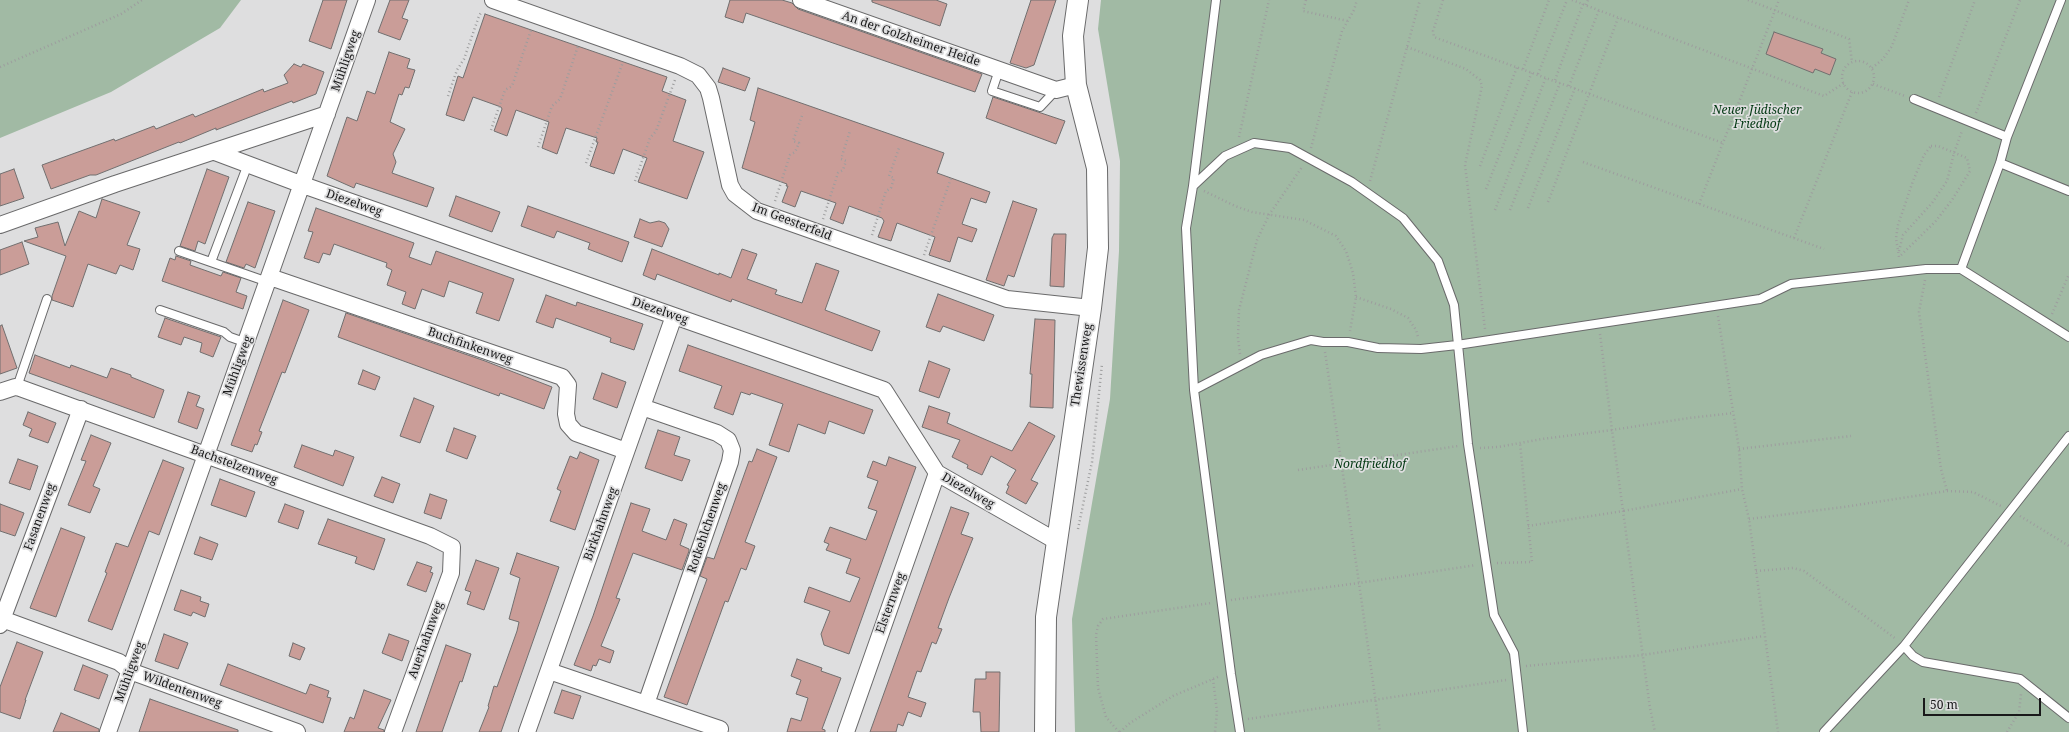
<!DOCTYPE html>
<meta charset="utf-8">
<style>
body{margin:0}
#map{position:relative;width:2069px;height:732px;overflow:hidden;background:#dededf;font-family:"Noto Serif",serif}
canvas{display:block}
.scale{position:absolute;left:1923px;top:698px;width:118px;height:18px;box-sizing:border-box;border:2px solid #19191a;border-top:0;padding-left:5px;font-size:12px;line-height:14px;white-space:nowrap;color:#19191a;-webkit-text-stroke:3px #dededf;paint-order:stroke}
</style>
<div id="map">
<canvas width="2069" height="732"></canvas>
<div class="scale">50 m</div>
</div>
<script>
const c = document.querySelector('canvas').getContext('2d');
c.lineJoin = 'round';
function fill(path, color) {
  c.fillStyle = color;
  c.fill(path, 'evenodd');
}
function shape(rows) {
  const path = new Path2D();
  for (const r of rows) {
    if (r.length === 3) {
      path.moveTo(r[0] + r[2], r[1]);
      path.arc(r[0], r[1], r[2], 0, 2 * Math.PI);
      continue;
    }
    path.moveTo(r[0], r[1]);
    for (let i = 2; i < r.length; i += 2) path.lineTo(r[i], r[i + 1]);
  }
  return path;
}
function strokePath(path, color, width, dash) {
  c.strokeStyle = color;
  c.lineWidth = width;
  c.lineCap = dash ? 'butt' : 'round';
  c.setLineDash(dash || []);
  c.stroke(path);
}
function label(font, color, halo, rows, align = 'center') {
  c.font = font + ' "Noto Serif",serif';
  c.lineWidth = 3.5;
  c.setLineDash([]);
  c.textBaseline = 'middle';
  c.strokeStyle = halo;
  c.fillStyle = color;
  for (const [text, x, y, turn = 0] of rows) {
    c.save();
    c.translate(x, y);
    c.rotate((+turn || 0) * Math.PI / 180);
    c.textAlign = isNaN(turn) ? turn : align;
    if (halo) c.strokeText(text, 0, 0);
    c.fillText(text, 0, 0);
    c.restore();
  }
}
fill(shape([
 [0,0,241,0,220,28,111,92,0,138],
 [1101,0,2069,0,2069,732,1075,732,1072,619,1110,399,1119,251,1120,161,1098,29]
]), '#a1baa4');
const building = shape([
 [323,0,347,0,331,49,309,41,323,0],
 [390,0,409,0,402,18,408,20,400,40,378,32,390,0],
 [730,0,782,0,792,3,798,9,982,74,975,92,746,13,743,23,725,17,730,0],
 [872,0,936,0,947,4,940,26,872,2,872,0],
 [1031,0,1056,0,1034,65,1026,68,1010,63,1031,0],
 [485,14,667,77,662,91,686,100,673,141,704,152,687,199,638,182,647,158,623,149,614,174,590,166,598,142,596,142,597,138,566,128,557,154,542,148,549,122,516,110,507,136,494,131,502,109,501,107,473,97,464,121,446,115,458,76,463,78,485,14],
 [1774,32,1823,49,1821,53,1836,59,1830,75,1815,69,1813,73,1766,54,1774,32],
 [389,52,410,59,407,68,415,70,409,88,405,87,402,95,399,94,390,122,405,129,393,154,396,162,392,173,434,188,427,207,356,183,354,188,327,176,347,117,357,121,367,91,375,94,389,52],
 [294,64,301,67,303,64,324,72,316,94,293,103,292,101,216,130,216,128,180,143,179,142,96,175,90,175,51,189,42,165,114,139,115,141,154,126,156,129,193,114,195,117,263,89,264,92,288,83,284,75,294,64],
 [723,68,750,78,745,91,718,82,723,68],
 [758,88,944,153,937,173,990,192,986,203,971,198,962,224,977,229,972,242,958,237,950,262,929,255,935,237,897,223,891,241,878,237,884,221,882,218,849,206,843,224,830,219,836,203,801,191,795,207,782,202,788,186,786,186,787,184,742,168,755,122,750,120,758,88],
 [993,97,1065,121,1056,144,986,118,993,97],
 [14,169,24,198,0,206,0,174,14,169],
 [207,169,229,177,205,244,198,241,195,251,180,246,207,169],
 [456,196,500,212,492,232,449,216,456,196],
 [102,199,140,212,127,245,140,249,133,270,120,265,116,274,88,264,73,307,52,300,52,296,66,256,24,241,38,237,35,228,58,222,65,246,79,211,96,218,102,199],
 [1013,201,1037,209,1014,277,1008,275,1004,286,986,280,1013,201],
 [248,202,275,211,255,268,246,264,244,268,226,262,248,202],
 [528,206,629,242,622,262,588,249,590,243,557,231,554,238,521,226,528,206],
 [316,208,414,243,409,257,431,265,436,251,514,279,499,321,476,313,483,293,449,281,444,297,422,289,415,309,402,304,406,292,387,285,392,270,386,267,387,263,334,244,330,255,323,253,319,263,304,258,313,232,308,231,316,208],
 [640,219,650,223,659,221,665,223,669,229,662,247,634,237,640,219],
 [1054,234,1066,234,1064,287,1050,286,1052,238,1054,234],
 [22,242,29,264,0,275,0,250,22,242],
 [652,249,719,275,719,273,731,278,742,249,757,254,747,279,777,290,775,294,802,303,816,263,839,271,825,310,880,331,872,351,732,299,731,302,657,274,655,280,643,275,652,249],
 [176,256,191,261,190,265,221,276,223,272,241,278,236,292,247,296,243,309,162,281,170,258,175,260,176,256],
 [938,294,994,315,984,341,943,326,940,332,926,327,938,294],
 [546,295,576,306,577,302,643,324,634,350,610,342,611,338,556,318,553,328,536,322,546,295],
 [283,300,309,310,285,373,282,372,259,431,262,432,257,445,255,444,252,452,231,445,283,300],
 [346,313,485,361,552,387,544,409,500,393,499,396,338,337,346,313],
 [165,318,221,337,213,357,200,352,202,343,184,337,181,345,158,337,165,318],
 [1035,319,1055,320,1053,408,1030,407,1032,374,1030,374,1035,319],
 [2,325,17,368,0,374,0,326,2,325],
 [688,345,873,410,864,434,829,421,825,434,798,424,789,452,769,445,783,404,751,393,750,395,741,392,733,415,714,408,722,386,679,371,688,345],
 [35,355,70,368,71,365,107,378,111,368,131,375,131,377,164,390,154,418,29,373,35,355],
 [929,361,950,369,939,398,919,391,929,361],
 [363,370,380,377,375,390,358,384,363,370],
 [602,373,626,382,617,408,593,399,602,373],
 [188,392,200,396,196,406,204,409,197,429,178,422,188,392],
 [414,398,434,406,420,443,400,436,414,398],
 [929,406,950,413,947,423,1012,451,1029,422,1055,436,1031,480,1038,483,1026,504,1006,493,1009,486,1007,485,1016,470,991,456,982,475,967,468,968,465,952,457,960,440,922,427,929,406],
 [28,412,56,423,48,443,29,436,32,429,23,425,28,412],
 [454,428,476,436,467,459,446,451,454,428],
 [658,430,680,437,674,455,690,460,682,481,645,468,658,430],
 [91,435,111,443,93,486,100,489,90,513,68,505,86,461,81,460,91,435],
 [302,445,333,456,335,450,354,457,343,486,294,467,302,445],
 [757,449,777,457,745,542,755,546,746,570,741,568,728,602,725,601,687,705,664,697,707,579,700,576,707,557,714,559,749,461,752,462,757,449],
 [580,452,599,460,575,530,550,521,561,491,557,489,570,456,577,459,580,452],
 [889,457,916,467,849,654,824,645,821,634,830,611,804,602,809,587,850,602,860,578,846,573,851,559,826,550,829,544,824,542,830,527,866,540,877,511,868,508,878,481,867,477,873,461,886,466,889,457],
 [18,459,38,466,30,490,9,483,18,459],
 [163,460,184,468,159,535,149,531,112,630,88,621,107,573,105,572,116,543,128,547,163,460],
 [382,477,400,484,393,503,374,496,382,477],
 [220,479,255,492,246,517,211,505,220,479],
 [430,494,447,500,441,519,424,513,430,494],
 [631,503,650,509,642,531,666,540,674,519,687,524,680,545,689,549,689,551,682,570,633,553,616,598,620,599,601,646,614,651,610,663,599,659,596,666,593,665,591,671,574,665,593,616,631,503],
 [0,504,24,513,15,536,0,531,0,504],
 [285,504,304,511,298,529,278,522,285,504],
 [951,507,969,513,961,534,973,538,949,598,938,628,942,629,936,644,932,642,921,672,917,671,908,697,926,703,921,717,908,712,903,726,898,724,896,732,870,732,951,507],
 [328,519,385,539,374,570,355,563,357,557,318,544,328,519],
 [61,528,85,537,56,617,30,608,61,528],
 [200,537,218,544,212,560,194,554,200,537],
 [517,553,559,567,501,732,479,732,489,707,488,706,494,686,497,687,517,631,519,622,509,619,520,578,510,574,517,553],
 [476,560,499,568,484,610,467,604,471,592,465,590,476,560],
 [417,562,432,567,430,572,433,573,426,592,407,585,417,562],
 [181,590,201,597,200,601,209,604,205,617,193,612,191,616,174,610,181,590],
 [164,634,188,643,178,669,155,661,164,634],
 [389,634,409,641,402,661,382,653,389,634],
 [17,642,43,652,25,700,26,700,20,719,0,712,0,687,17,642],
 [293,643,305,648,300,660,289,656,293,643],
 [446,645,471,654,462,682,460,681,442,732,416,732,446,645],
 [797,659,822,668,821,671,841,678,822,729,825,730,825,732,787,732,791,718,801,721,808,698,796,694,801,680,791,676,797,659],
 [228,664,306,694,310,684,329,691,327,697,331,698,323,723,220,685,228,664],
 [83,665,108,675,99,699,74,690,83,665],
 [986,672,1000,672,999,732,981,732,980,712,973,712,975,679,986,679,986,672],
 [364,690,391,700,378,728,384,730,384,732,344,732,350,717,354,719,364,690],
 [562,690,581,696,573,719,554,713,562,690],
 [150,699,238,730,238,732,139,732,150,699],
 [61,713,99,729,99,732,53,732,61,713]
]);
fill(building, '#ca9d98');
strokePath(building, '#716f6f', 1);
const service = shape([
 [1216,0,1193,186,1225,156,1254,143,1290,148,1352,182,1403,218,1438,261,1454,305,1468,444,1494,615,1514,653,1523,732],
 [999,70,992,91,1040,107,1056,90],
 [1914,99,2007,137],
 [2000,163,2069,191],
 [1193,186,1186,228,1194,390],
 [179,251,268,282],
 [211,262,248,164],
 [1961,269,2000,163,2007,137,2061,0],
 [160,310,224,332,230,337,247,343],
 [17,387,47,299],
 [1904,646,1913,656,1923,662,2020,679,2069,718],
 [1240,732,1231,674,1194,390,1261,355,1311,340,1323,342,1348,342,1378,348,1421,349,1457,345,1760,299,1791,284,1926,269,1961,269,2069,337],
 [1824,732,1904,646,2069,436]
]);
const minor = shape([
 [493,0,680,66,698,75,708,88,711,98,730,185,735,194,757,211,1007,299,1091,308],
 [801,0,1056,90,1076,85],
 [215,152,303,185,884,390,937,473,1056,541],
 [0,225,115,184,327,114],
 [270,277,562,377,568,385,566,414,568,424,576,433,626,451],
 [0,392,15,387,20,388,430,536,452,547,451,573,393,732],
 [2,619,119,662,130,671,297,732],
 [0,625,81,409],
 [549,671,646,704,730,462,732,450,728,440,717,433,642,407],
 [646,704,720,729],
 [108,732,367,0],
 [527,732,674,316],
 [846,732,937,473]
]);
const tertiary = shape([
 [1045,732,1046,617,1091,308,1098,248,1097,168,1076,85,1073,36,1078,0]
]);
strokePath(service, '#6a6a6b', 10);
strokePath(minor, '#6a6a6b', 18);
strokePath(tertiary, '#6a6a6b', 22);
strokePath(shape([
 [1306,0,1303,11,1348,21],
 [1443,0,1433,31,1434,37,1723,143],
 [1572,0,1824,96,1844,83],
 [1748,0,1849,39,1852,62],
 [1586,5,1588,0],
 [1407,47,1466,69,1480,80,1482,86,1465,165,1485,329],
 [1858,77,16],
 [0,67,121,14,142,0],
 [1872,68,1883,59,1892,46,1909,0],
 [1523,69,1549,0],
 [1538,74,1567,0],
 [1555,80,1583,4],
 [1873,84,1905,96],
 [1569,86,1599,10],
 [448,96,457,70,464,59,479,16,482,11],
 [1939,97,1975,0],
 [1976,113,2020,0],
 [491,130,505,90,512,86,531,30],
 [1239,137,1269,0],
 [1931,146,1938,146,1967,158,1970,171,1952,200,1935,222,1899,257,1896,238,1898,225,1913,181,1924,155,1931,146],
 [538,147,552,106,560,99,578,46],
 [1311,148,1342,31,1354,10,1357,0],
 [1583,162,1824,249],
 [586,163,623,62],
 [1480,166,1517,67],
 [635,181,650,138,656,131,675,80],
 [1370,181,1420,0],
 [1486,189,1532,72],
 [1204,191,1235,206,1252,212,1304,220,1336,236,1346,251,1353,273,1356,297,1350,331],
 [775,201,790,155,795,152,799,143,793,141,803,113],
 [1548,202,1618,18],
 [1699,204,1779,0],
 [1528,208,1575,88],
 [1495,210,1546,77],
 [1510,210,1560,83],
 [823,219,838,173,843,170,846,161,841,159,850,131],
 [872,235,886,191,891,188,894,178,889,176,899,148],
 [1794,238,1852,92],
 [1899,251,1903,235,1932,203,1947,181,1954,153,1962,131],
 [924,255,951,178],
 [1925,280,1919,312,1941,469,1947,491],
 [1356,297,1391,309,1408,318,1416,330,1418,337],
 [2052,314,2069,274],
 [1718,316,1739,449,1742,489,1749,519,1778,732],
 [1600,334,1612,430,1689,418,1734,413],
 [1325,352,1359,583,1476,565],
 [1240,354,1238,338,1239,310,1257,240,1269,215,1302,167],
 [1480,448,1498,447,1542,439,1612,430,1623,511,1742,489],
 [1739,449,1851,436],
 [1298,470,1458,446],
 [2020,516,2069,546],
 [1749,519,1844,507,1947,491,1973,492,2001,506],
 [1528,526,1623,511,1650,708,1655,732],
 [1078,529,1092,462,1102,364],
 [1497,563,1532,562,1520,443],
 [1756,571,1793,568,1804,571,1896,639],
 [1231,600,1359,583,1380,732],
 [1526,666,1643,655,1764,636],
 [1213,679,1217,712,1215,732],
 [1248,719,1506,680],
 [1119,732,1106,717,1098,688,1096,635,1098,626,1103,619,1211,603],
 [1120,732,1130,723,1173,696,1220,676],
 [2007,732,2019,712,2021,694]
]), '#9d9d9e', 2.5, [1, 3]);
strokePath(service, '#fff', 8);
strokePath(minor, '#fff', 16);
strokePath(tertiary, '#fff', 20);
label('12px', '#19191a', '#dededf', [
 ["An der Golzheimer Heide",911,39,19],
 ["Mühligweg",346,61,-71],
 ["Diezelweg",354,203,19],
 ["Im Geesterfeld",792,222,21],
 ["Diezelweg",660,311,19],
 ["Buchfinkenweg",470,346,19],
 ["Thewissenweg",1082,365,-81],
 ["Mühligweg",238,366,-70],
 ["Bachstelzenweg",234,465,20],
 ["Diezelweg",968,491,30],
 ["Fasanenweg",40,517,-70],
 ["Birkhahnweg",601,524,-70],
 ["Rotkehlchenweg",707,528,-71],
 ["Elsternweg",891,603,-70],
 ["Auerhahnweg",426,640,-70],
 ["Mühligweg",130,672,-70],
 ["Wildentenweg",182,690,20]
]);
label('italic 12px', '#023812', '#dededf', [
 ["Neuer Jüdischer",1757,111],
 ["Friedhof",1757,125],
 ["Nordfriedhof",1370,465]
]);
</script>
